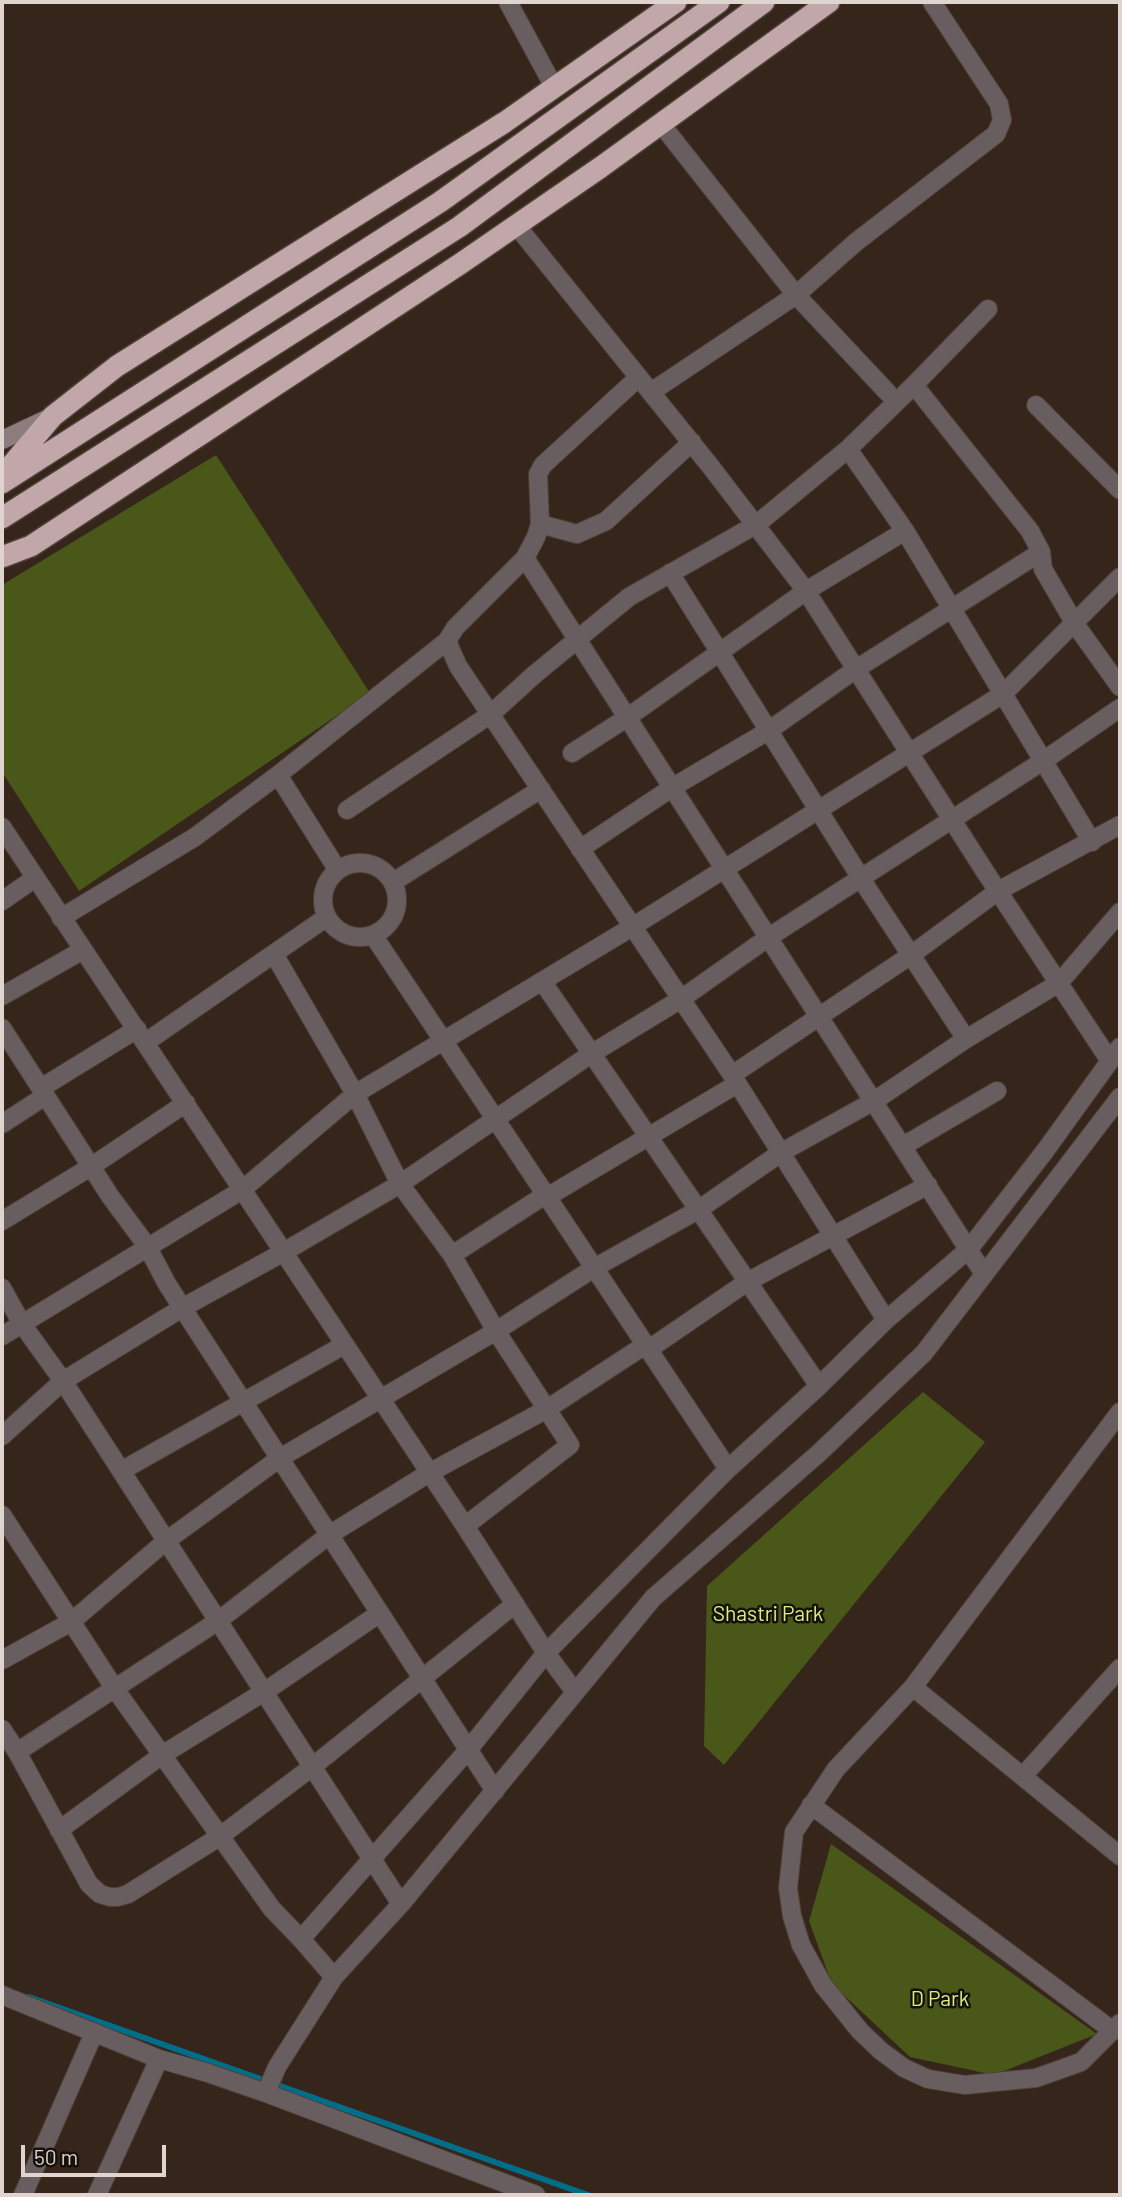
<!DOCTYPE html>
<style>
body{margin:0}
#map{position:relative;width:1122px;height:2197px;overflow:hidden;background:#35251b;font-family:Barlow,sans-serif}
canvas{display:block}
.frame{position:absolute;inset:0;border:4px solid #dfd4ce;pointer-events:none}
.scale{position:absolute;left:21px;top:2145px;width:145px;height:32px;box-sizing:border-box;border:4px solid #dfd4ce;border-top:0;padding-left:9px;font-size:21px;line-height:24px;white-space:nowrap;color:#dfd4ce;-webkit-text-stroke:5px #17100c;paint-order:stroke}
</style>
<div id="map">
<canvas width="1122" height="2197"></canvas>
<div class="frame"></div>
<div class="scale">50 m</div>
</div>
<script>
const c = document.querySelector('canvas').getContext('2d');
c.lineJoin = 'round';
function fill(path, color) {
  c.fillStyle = color;
  c.fill(path, 'evenodd');
}
function shape(rows) {
  const path = new Path2D();
  for (const r of rows) {
    if (r.length === 3) {
      path.moveTo(r[0] + r[2], r[1]);
      path.arc(r[0], r[1], r[2], 0, 2 * Math.PI);
      continue;
    }
    path.moveTo(r[0], r[1]);
    for (let i = 2; i < r.length; i += 2) path.lineTo(r[i], r[i + 1]);
  }
  return path;
}
function strokePath(path, color, width, dash) {
  c.strokeStyle = color;
  c.lineWidth = width;
  c.lineCap = dash ? 'butt' : 'round';
  c.setLineDash(dash || []);
  c.stroke(path);
}
function label(font, color, halo, rows, align = 'center') {
  c.font = font + ' Barlow,sans-serif';
  c.lineWidth = 5;
  c.setLineDash([]);
  c.textBaseline = 'middle';
  c.strokeStyle = halo;
  c.fillStyle = color;
  for (const [text, x, y, turn = 0] of rows) {
    c.save();
    c.translate(x, y);
    c.rotate((+turn || 0) * Math.PI / 180);
    c.textAlign = isNaN(turn) ? turn : align;
    if (halo) c.strokeText(text, 0, 0);
    c.fillText(text, 0, 0);
    c.restore();
  }
}
fill(shape([
 [216,455,370,693,79,891,2,772,2,585],
 [923,1392,985,1442,724,1765,704,1746,707,1586],
 [831,1844,1097,2034,994,2075,910,2057,832,1984,809,1921]
]), '#495718');
strokePath(shape([
 [29,1997,588,2195]
]), '#006d89', 6);
const street = shape([
 [508,2,554,87],
 [661,124,796,295,888,393],
 [516,225,711,467,806,591,984,870,1110,1061],
 [639,377,543,465,538,474,540,524,536,537,525,558,455,628,447,641,458,666,732,1075,886,1320],
 [914,385,1030,531,1041,552,1043,569,1075,624,1120,687],
 [651,392,796,295,856,242,996,134,1002,120,999,104,932,2],
 [1036,405,1120,490],
 [848,449,905,531,1092,842],
 [539,527,540,524,577,534,606,521,692,442],
 [525,558,984,1274],
 [670,573,869,891,966,1039],
 [572,753,628,717,806,591,905,531],
 [278,775,337,869],
 [347,810,491,714,535,674,629,597,757,524,848,449,914,385,988,309],
 [2,827,465,1526,546,1653,575,1692],
 [580,849,673,787,768,731,856,669,1041,552],
 [360,900,37],
 [393,882,541,789],
 [2,901,35,878],
 [61,918,195,837,278,775,447,641],
 [373,935,728,1469],
 [274,954,355,1094,400,1184,452,1255,496,1331,570,1445,465,1526],
 [542,981,819,1386],
 [2,996,83,950],
 [2,1028,110,1196,147,1246,167,1284,495,1791],
 [146,1042,327,917],
 [732,1075,911,955,998,891,1120,825],
 [41,1088,137,1029],
 [2,1124,45,1096],
 [903,1146,997,1091],
 [2,1221,92,1166,186,1103],
 [452,1255,545,1195,547,1197,737,1084],
 [2,1288,22,1324,63,1381,401,1904],
 [2,1336,242,1190,355,1094,632,927,1003,694,1120,577],
 [1120,1412,913,1687,836,1769,794,1832,788,1888,792,1916,801,1945,823,1985,860,2031,881,2051,904,2068,928,2079,965,2085,1036,2078,1081,2062,1120,2023],
 [2,1436,63,1381,182,1308,282,1253,400,1184,591,1054,681,999,769,937,1043,761,1120,708],
 [121,1471,344,1345],
 [2,1515,115,1689,272,1909,301,1939,334,1977],
 [2,1660,71,1622,166,1541,280,1458,496,1331,594,1268,698,1210,782,1152,874,1101,966,1039,1059,983,1120,912],
 [913,1687,1120,1856],
 [2,1729,17,1752,218,1621,329,1535,429,1473,547,1409,639,1349,649,1349,747,1282,928,1185],
 [17,1752,89,1884,100,1894,110,1897,118,1897,128,1894,219,1837,312,1767,515,1604],
 [1023,1776,1120,1668],
 [811,1805,1113,2031],
 [59,1830,162,1755,267,1690,380,1613],
 [301,1939,468,1750,546,1653,728,1469,819,1386,886,1320,969,1249,1045,1151,1120,1047],
 [2,1995,159,2059,208,2073,266,2093,536,2195],
 [266,2093,277,2067,334,1977,401,1904,653,1598,819,1453,924,1353,1120,1097],
 [23,2195,94,2033],
 [97,2195,159,2059]
]);
const secondary = shape([
 [2,440,49,418]
]);
const highway = shape([
 [3,475,53,416,117,366,505,122,676,2],
 [2,483,440,202,719,2],
 [2,518,459,227,764,2],
 [2,557,31,546,460,264,601,167,829,2]
]);
strokePath(street, '#504138', 20);
strokePath(secondary, '#504138', 20);
strokePath(highway, '#504138', 24);
strokePath(street, '#695e5f', 18);
strokePath(secondary, '#8d7c7d', 18);
strokePath(highway, '#c1a7a9', 21);
label('21px', '#d5f27e', '#17100c', [
 ["Shastri Park",768,1614],
 ["D Park",940,1999]
]);
</script>
